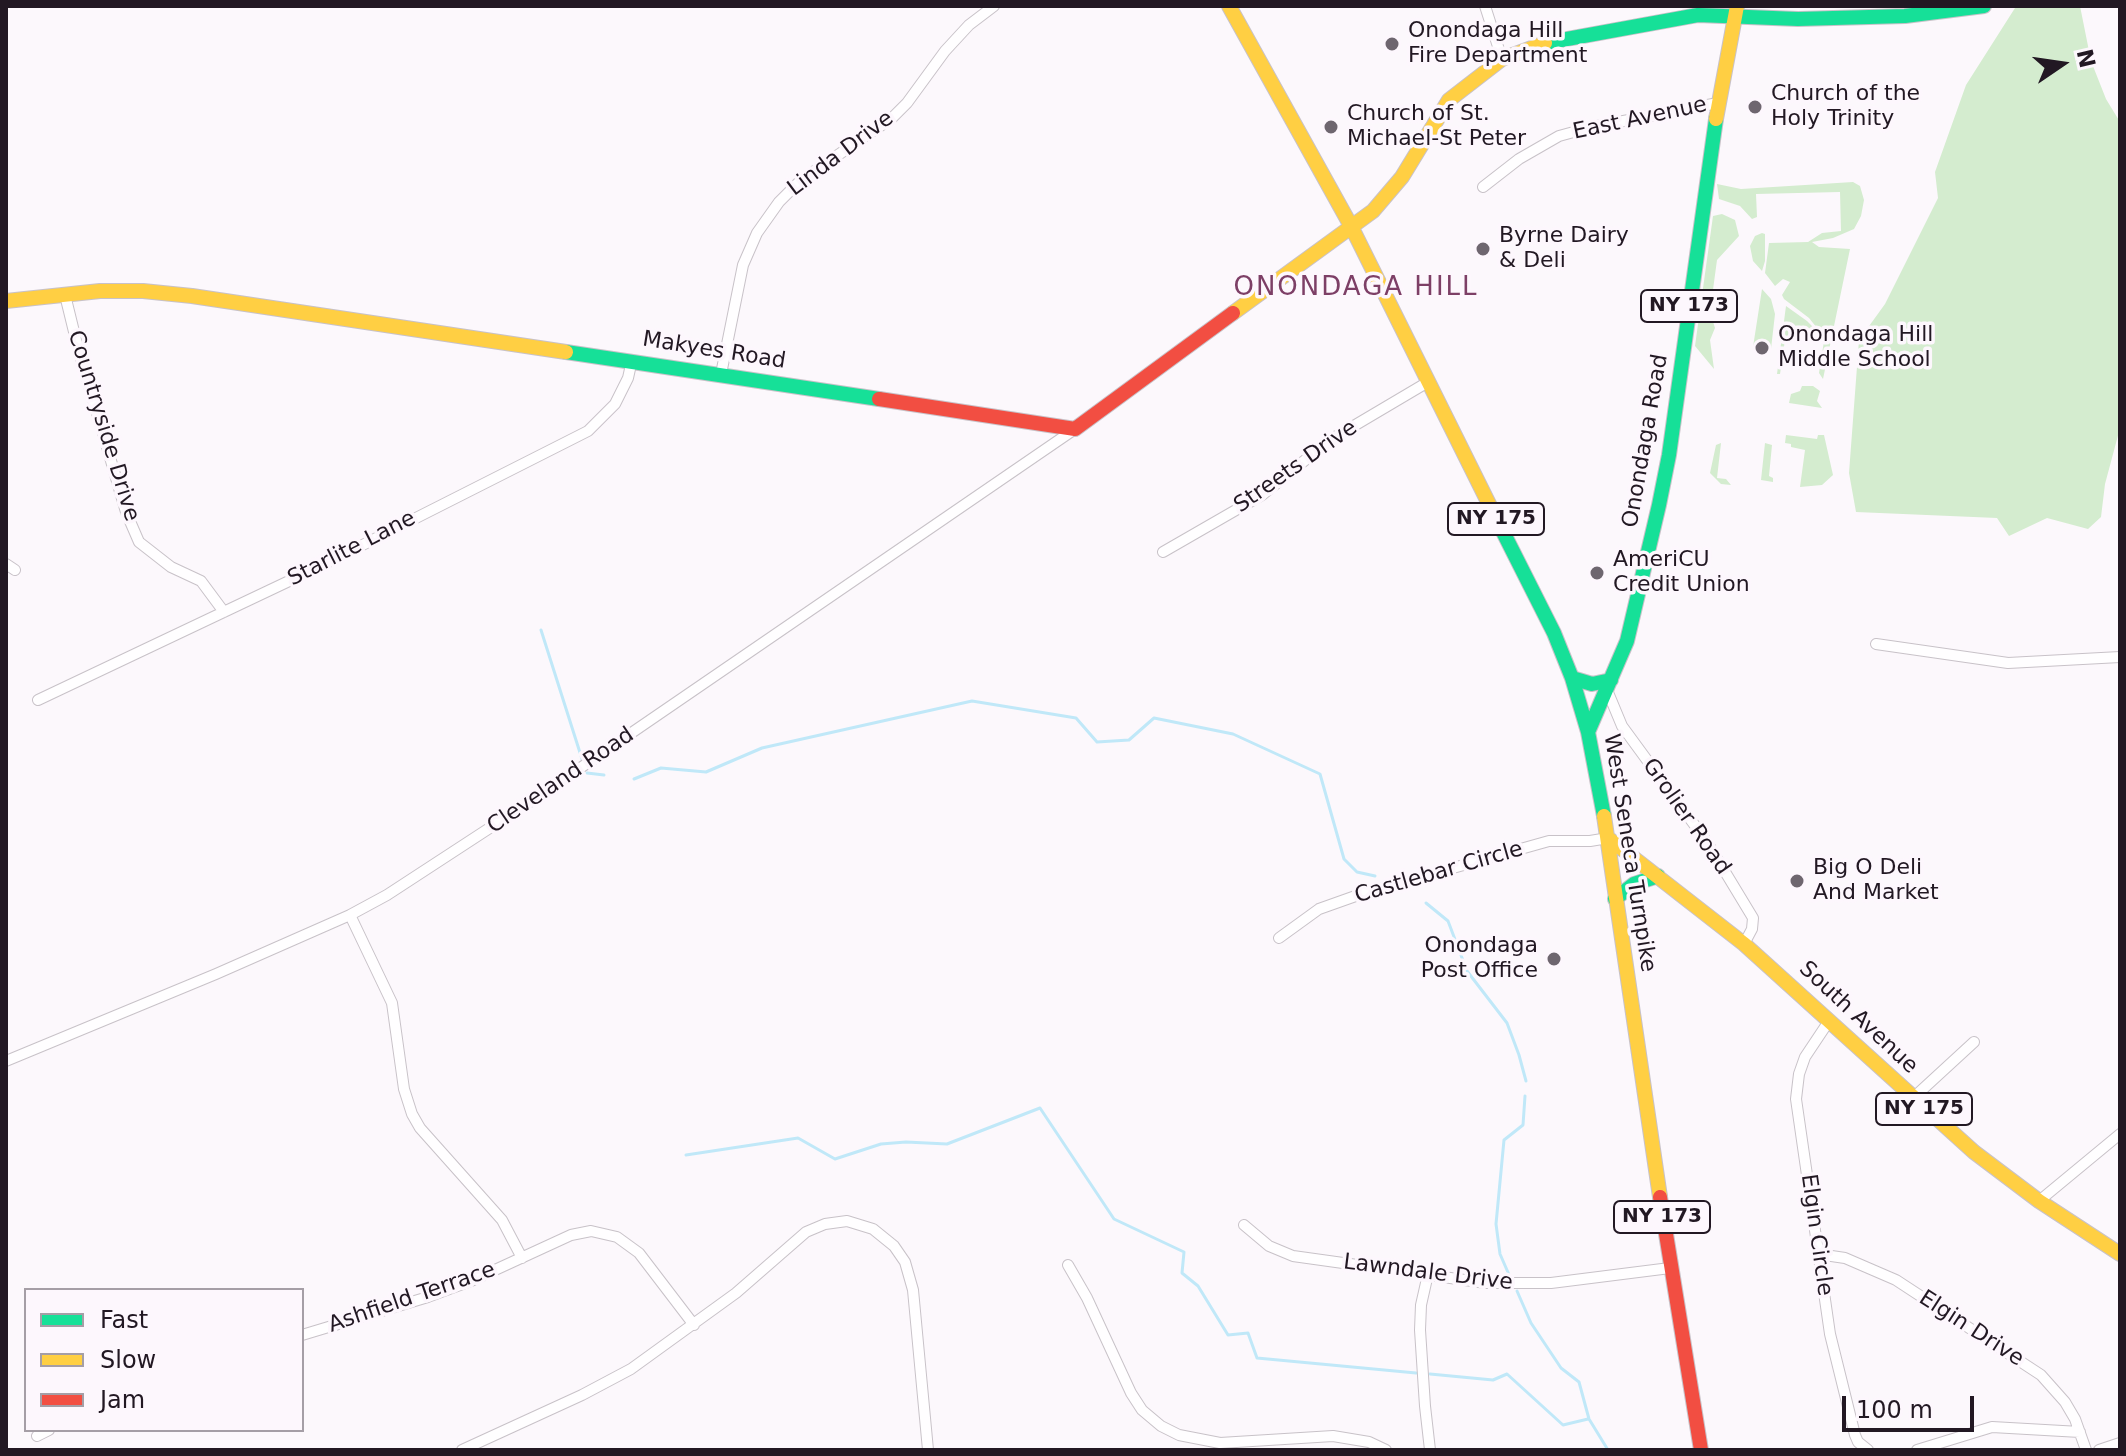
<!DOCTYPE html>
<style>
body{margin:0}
#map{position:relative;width:2126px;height:1456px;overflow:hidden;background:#fcf8fc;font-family:"DejaVu Sans",sans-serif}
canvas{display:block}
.frame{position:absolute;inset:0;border:8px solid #221823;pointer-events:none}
.legend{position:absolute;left:24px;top:1288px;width:280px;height:144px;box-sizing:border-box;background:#fdf7fd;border:2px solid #a59ea6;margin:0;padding:10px 14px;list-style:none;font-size:24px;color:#221823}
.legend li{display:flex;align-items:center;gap:16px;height:40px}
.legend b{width:40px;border:2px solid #a59ea6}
.north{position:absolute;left:2022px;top:24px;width:80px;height:80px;-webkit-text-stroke:6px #fdf7fd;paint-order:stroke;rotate:77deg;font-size:22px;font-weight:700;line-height:32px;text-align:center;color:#221823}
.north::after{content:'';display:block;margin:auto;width:28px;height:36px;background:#221823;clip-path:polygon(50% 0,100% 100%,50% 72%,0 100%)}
.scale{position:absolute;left:1842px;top:1396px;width:132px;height:36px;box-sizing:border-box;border:4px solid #221823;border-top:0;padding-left:10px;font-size:24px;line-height:28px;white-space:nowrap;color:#221823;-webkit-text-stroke:6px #fdf7fd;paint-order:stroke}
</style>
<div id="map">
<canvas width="2126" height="1456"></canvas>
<div class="frame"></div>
<ul class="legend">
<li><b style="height:10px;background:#16e098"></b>Fast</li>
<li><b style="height:10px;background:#ffcf43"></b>Slow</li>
<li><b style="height:10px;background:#f24e42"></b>Jam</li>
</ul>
<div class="north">N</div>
<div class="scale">100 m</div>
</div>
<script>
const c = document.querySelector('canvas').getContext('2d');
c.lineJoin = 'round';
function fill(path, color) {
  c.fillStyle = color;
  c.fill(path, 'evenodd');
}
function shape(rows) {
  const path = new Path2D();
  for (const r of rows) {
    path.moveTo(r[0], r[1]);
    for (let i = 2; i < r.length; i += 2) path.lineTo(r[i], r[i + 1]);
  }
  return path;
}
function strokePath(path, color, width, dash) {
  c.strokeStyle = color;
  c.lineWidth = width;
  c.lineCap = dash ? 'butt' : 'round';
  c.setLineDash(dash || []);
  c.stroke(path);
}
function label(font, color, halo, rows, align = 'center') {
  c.font = font + ' "DejaVu Sans",sans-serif';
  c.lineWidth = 7;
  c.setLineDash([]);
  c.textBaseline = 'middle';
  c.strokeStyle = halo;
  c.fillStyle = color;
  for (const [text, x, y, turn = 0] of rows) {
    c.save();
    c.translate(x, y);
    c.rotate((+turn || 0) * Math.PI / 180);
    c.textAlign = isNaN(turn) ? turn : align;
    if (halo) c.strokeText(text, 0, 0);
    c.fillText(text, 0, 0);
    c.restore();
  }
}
fill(shape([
 [2037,6,2080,6,2091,61,2106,99,2120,122,2120,428,2105,484,2101,517,2088,529,2047,518,2009,536,1997,518,1856,512,1849,473,1859,340,1885,304,1938,198,1935,172,1966,85,2015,8],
 [1853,182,1860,186,1864,200,1861,216,1854,229,1833,238,1812,242,1819,247,1850,249,1823,379,1819,373,1824,341,1821,333,1809,318,1784,299,1782,295,1790,282,1783,279,1775,286,1765,273,1769,243,1808,242,1822,233,1841,231,1840,192,1756,194,1757,217,1752,219,1740,206,1719,199,1717,184,1741,189],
 [1722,214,1735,220,1739,236,1717,260,1710,312,1715,328,1710,340,1714,369,1695,346,1713,216],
 [1762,233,1765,234,1765,261,1762,271,1753,261,1750,246,1755,236],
 [1762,289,1771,299,1775,314,1771,349,1753,347],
 [1786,306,1807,321,1816,330,1819,340,1788,336,1787,341,1785,340,1780,374,1777,374],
 [1802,386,1813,386,1820,391,1817,401,1822,408,1789,403,1791,394,1800,391],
 [1786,435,1817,439,1818,435,1824,435,1833,475,1822,485,1800,487,1805,450,1791,447,1791,444,1785,443],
 [1721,443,1717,478,1726,479,1731,485,1721,484,1710,473,1716,445],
 [1765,443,1772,445,1769,476,1773,478,1773,482,1761,480]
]), '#d4eccf');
strokePath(shape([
 [541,630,582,759],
 [587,773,604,775],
 [634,779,661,768,706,772,762,748,972,701,1076,718,1097,742,1129,740,1154,718,1233,734,1320,774,1344,859,1357,872,1375,876],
 [1426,903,1448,921,1467,971,1507,1023,1519,1055,1526,1081],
 [686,1155,798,1138,835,1159,881,1144,906,1142,947,1144,1040,1108,1114,1219,1184,1252,1182,1273,1198,1286,1228,1335,1248,1333,1257,1358,1416,1373],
 [1510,1277,1500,1254,1496,1224,1504,1140,1523,1125,1525,1096],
 [1517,1291,1531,1323,1561,1368,1579,1382,1589,1419,1608,1450],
 [1430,1374,1493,1380,1507,1374,1563,1425,1588,1419]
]), '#c0e8f8', 3);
const street = shape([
 [1485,6,1502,59],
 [1483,187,1519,159,1559,136,1592,127,1718,103],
 [65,295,78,348,126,512,139,542,171,567,201,581,224,612],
 [721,374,743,265,757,233,779,202,800,181,892,118,907,103,945,51,969,25,994,6],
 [1163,552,1262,495,1330,440,1428,382],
 [6,564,15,570],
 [1876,644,2008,663,2120,657],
 [1607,690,1622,726,1707,842,1753,918,1752,929,1744,944],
 [38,700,325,564,588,431,615,404,628,378,632,360],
 [350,915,392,1003,404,1089,412,1114,420,1128,502,1220,522,1258],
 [1279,938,1319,909,1364,893,1549,841,1590,841,1608,838],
 [1829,1021,1805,1057,1799,1074,1796,1099,1830,1334,1855,1435,1858,1442,1868,1450],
 [6,1061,216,974,350,915,387,895,554,786,1075,429],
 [1912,1099,1974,1042],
 [2039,1201,2120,1134],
 [1244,1225,1269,1246,1293,1256,1486,1283,1551,1283,1670,1268],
 [1818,1254,1845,1258,1896,1280,2041,1375,2065,1402,2075,1419,2086,1450],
 [1068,1265,1087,1298,1131,1393,1142,1410,1161,1426,1179,1435,1220,1443,1333,1436,1369,1442,1386,1450],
 [1428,1274,1421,1305,1420,1330,1425,1406,1430,1450],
 [302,1335,428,1297,471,1281,571,1235,591,1231,617,1237,639,1253,694,1325],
 [37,1436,49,1430],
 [462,1450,582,1395,631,1369,736,1293,806,1232,825,1224,847,1221,873,1229,894,1246,905,1262,913,1290,928,1450],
 [1917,1450,1992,1427,2080,1432],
 [2099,1450,2120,1443]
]);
const fast = shape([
 [1545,43,1698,15,1798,19,1905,16,1984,6],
 [566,352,879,399],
 [1493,512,1554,633,1572,678,1588,732,1604,816],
 [1572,678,1592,684,1611,680],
 [1588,732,1627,641,1659,505,1669,455,1716,119],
 [1615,899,1634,884,1658,876]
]);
const slow = shape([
 [1229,6,1351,226,1493,512],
 [1716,119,1737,6],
 [6,301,100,291,143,291,192,296,566,352],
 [1233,313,1373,211,1402,177,1449,100,1502,59,1545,43],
 [1604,816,1660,1197],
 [1608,838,1744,944,1974,1152,2039,1201,2120,1254]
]);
const jam = shape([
 [879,399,1075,429,1233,313],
 [1660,1197,1701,1450]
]);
strokePath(street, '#c8c2c8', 12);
strokePath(fast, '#c8c2c8', 16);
strokePath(slow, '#c8c2c8', 16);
strokePath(jam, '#c8c2c8', 16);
strokePath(street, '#fffeff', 10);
strokePath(fast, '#16e098', 14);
strokePath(slow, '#ffcf43', 14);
strokePath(jam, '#f24e42', 14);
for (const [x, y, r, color] of [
 [1392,44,8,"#6e666f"],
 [1755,107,8,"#6e666f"],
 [1331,127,8,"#6e666f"],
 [1483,249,8,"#6e666f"],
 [1762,348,8,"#6e666f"],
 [1597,573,8,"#6e666f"],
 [1797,881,8,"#6e666f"],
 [1554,959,8,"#6e666f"]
]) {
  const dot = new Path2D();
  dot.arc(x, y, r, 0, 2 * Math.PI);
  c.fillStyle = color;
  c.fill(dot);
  strokePath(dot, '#fdf7fd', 3);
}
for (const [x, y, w] of [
 [1689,306,96],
 [1496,519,96],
 [1924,1109,96],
 [1662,1217,96]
]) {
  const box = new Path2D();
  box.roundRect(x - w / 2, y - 16, w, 32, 6);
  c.fillStyle = '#fdf7fd';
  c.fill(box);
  strokePath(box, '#221823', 2);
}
label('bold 20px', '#221823', null, [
 ["NY 173",1689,306],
 ["NY 175",1496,519],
 ["NY 175",1924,1109],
 ["NY 173",1662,1217]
]);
label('22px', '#221823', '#fdf7fd', [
 ["Onondaga Hill",1408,31],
 ["Fire Department",1408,56],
 ["Church of the",1771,94],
 ["Holy Trinity",1771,119],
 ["Church of St.",1347,114],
 ["Michael-St Peter",1347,139],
 ["Byrne Dairy",1499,236],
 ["& Deli",1499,261],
 ["Onondaga Hill",1778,335],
 ["Middle School",1778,360],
 ["AmeriCU",1613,560],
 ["Credit Union",1613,585],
 ["Big O Deli",1813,868],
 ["And Market",1813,893],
 ["Onondaga",1538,946,"right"],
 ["Post Office",1538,971,"right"]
], 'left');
label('22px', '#221823', '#fdf7fd', [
 ["East Avenue",1640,119,-12],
 ["Linda Drive",841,154,-37],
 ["Makyes Road",714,351,9],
 ["Countryside Drive",103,426,73],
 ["Onondaga Road",1646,441,-80],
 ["Streets Drive",1296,467,-35],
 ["Starlite Lane",352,549,-27],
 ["Cleveland Road",561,781,-34],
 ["Grolier Road",1686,817,55],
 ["West Seneca Turnpike",1629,853,81],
 ["Castlebar Circle",1439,873,-16],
 ["South Avenue",1858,1018,43],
 ["Elgin Circle",1816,1235,82],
 ["Lawndale Drive",1428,1273,7],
 ["Ashfield Terrace",412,1298,-19],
 ["Elgin Drive",1971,1329,33]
]);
c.letterSpacing = '2px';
label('26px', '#7d3f66', '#fdf7fd', [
 ["ONONDAGA HILL",1356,288]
]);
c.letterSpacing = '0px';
</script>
